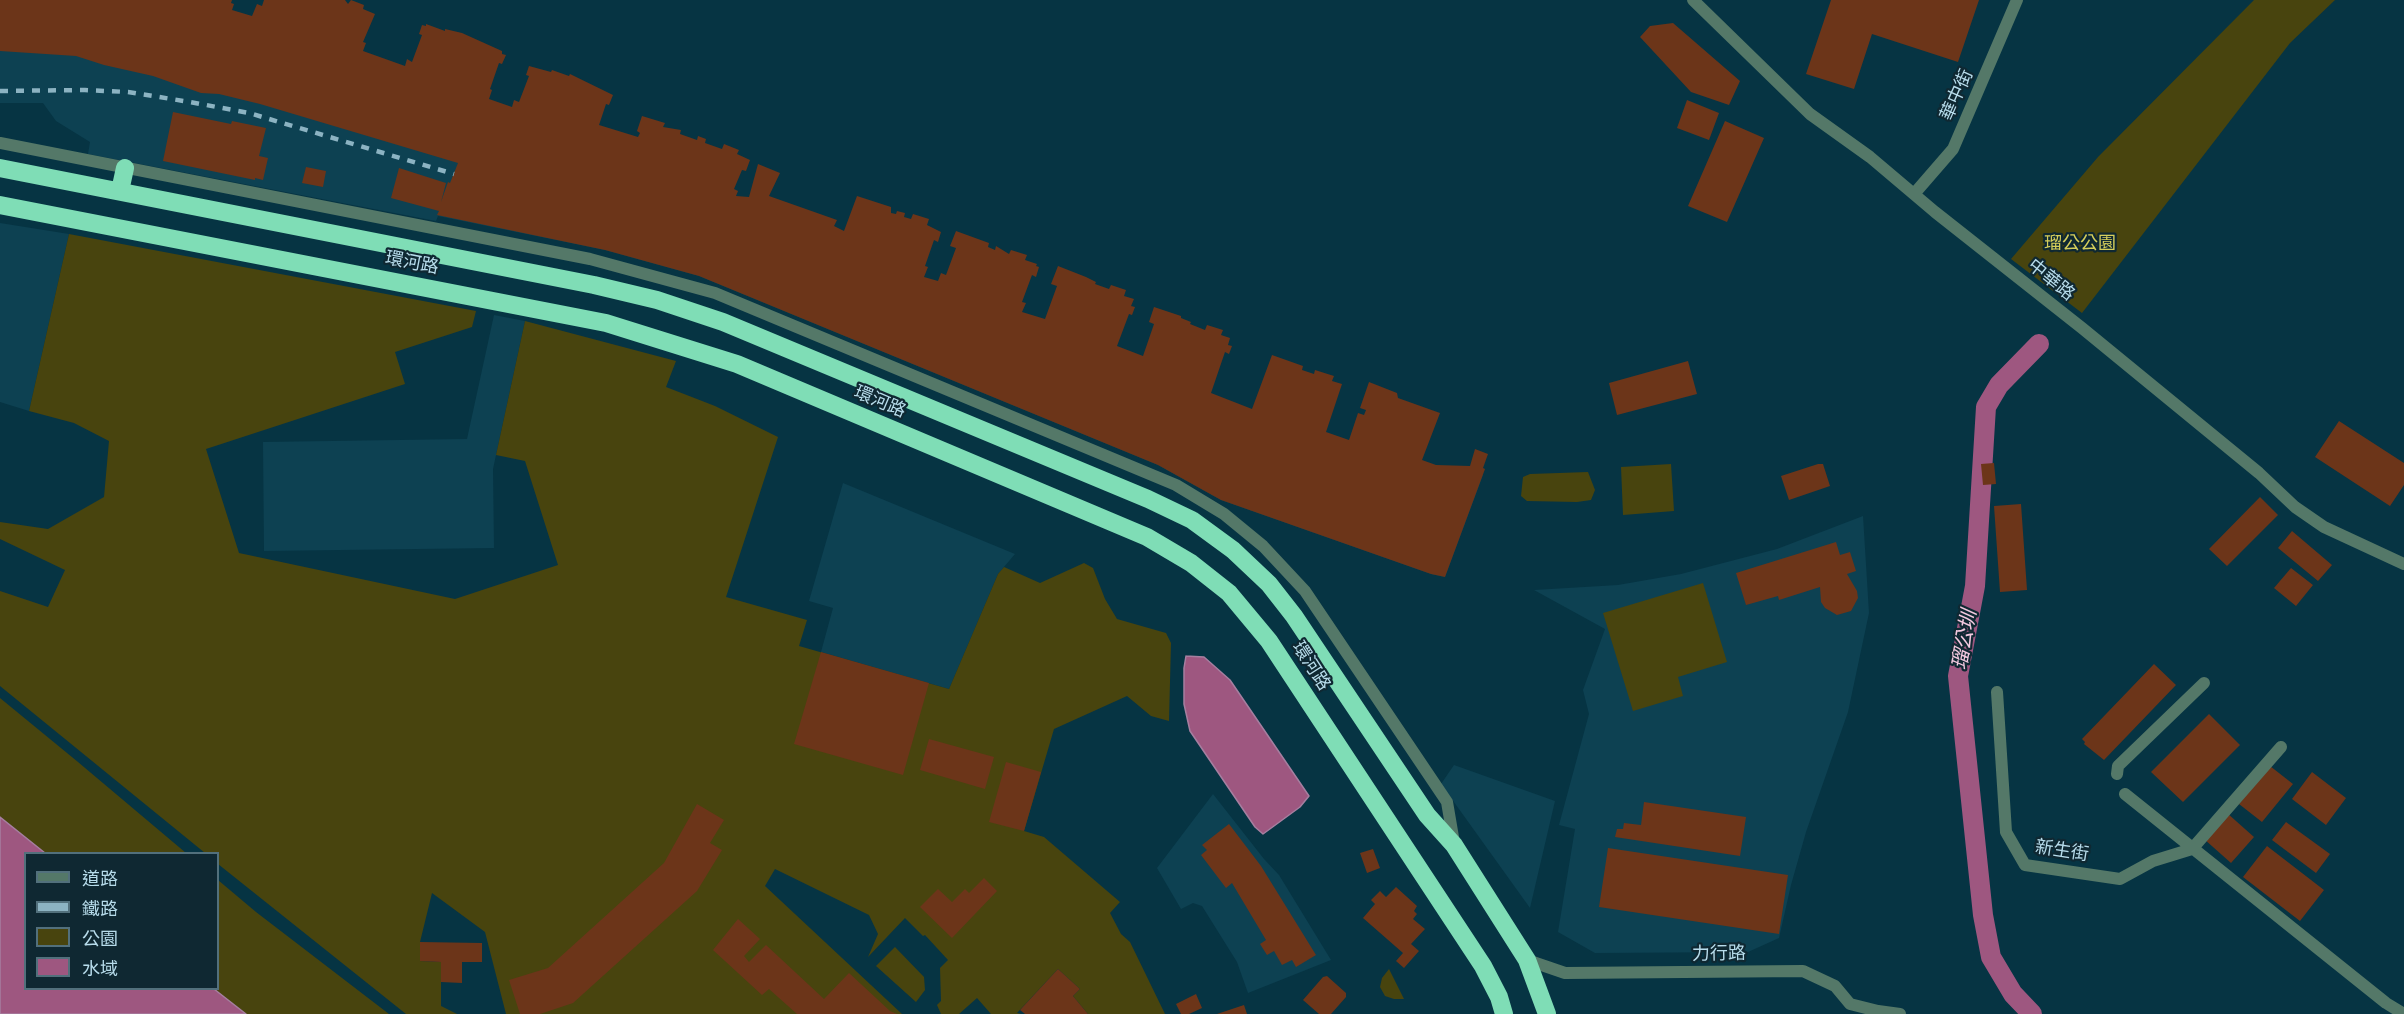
<!DOCTYPE html>
<meta charset="utf-8">
<style>
body{margin:0}
#map{position:relative;width:2404px;height:1014px;overflow:hidden;background:#063443;font-family:Rubik,"Noto Sans TC",sans-serif}
canvas{display:block}
.legend{position:absolute;left:24px;top:852px;width:195px;height:138px;box-sizing:border-box;background:#0f2832;border:2px solid #52707c;margin:0;padding:8px 10px;list-style:none;font-size:18px;color:#b7dceb}
.legend li{display:flex;align-items:center;gap:12px;height:30px}
.legend b{width:30px;border:2px solid #52707c}
</style>
<div id="map">
<canvas width="2404" height="1014"></canvas>
<ul class="legend">
<li><b style="height:8px;background:#547868"></b>道路</li>
<li><b style="height:8px;background:#8cb3c2"></b>鐵路</li>
<li><b style="height:16px;background:#48440e"></b>公園</li>
<li><b style="height:16px;background:#9e5780"></b>水域</li>
</ul>
</div>
<script>
const c = document.querySelector('canvas').getContext('2d');
c.lineJoin = 'round';
function fill(path, color) {
  c.fillStyle = color;
  c.fill(path, 'evenodd');
}
function shape(rows) {
  const path = new Path2D();
  for (const r of rows) {
    path.moveTo(r[0], r[1]);
    for (let i = 2; i < r.length; i += 2) path.lineTo(r[i], r[i + 1]);
  }
  return path;
}
function strokePath(path, color, width, dash) {
  c.strokeStyle = color;
  c.lineWidth = width;
  c.lineCap = dash ? 'butt' : 'round';
  c.setLineDash(dash || []);
  c.stroke(path);
}
function label(font, color, halo, rows, align = 'center') {
  c.font = font + ' Rubik,"Noto Sans TC",sans-serif';
  c.lineWidth = 4.5;
  c.setLineDash([]);
  c.textBaseline = 'middle';
  c.strokeStyle = halo;
  c.fillStyle = color;
  for (const [text, x, y, turn = 0] of rows) {
    c.save();
    c.translate(x, y);
    c.rotate((+turn || 0) * Math.PI / 180);
    c.textAlign = isNaN(turn) ? turn : align;
    if (halo) c.strokeText(text, 0, 0);
    c.fillText(text, 0, 0);
    c.restore();
  }
}
fill(shape([
 [0,0,1308,451,1446,476,1483,475,1445,577,1431,574,1221,500,1158,465,699,276,605,250,438,216,436,221,88,154,90,142,56,121,43,103,0,103],
 [0,223,69,234,29,411,0,402],
 [494,315,525,321,493,469,494,548,264,551,263,442,467,439],
 [843,483,1015,554,998,574,949,689,821,652,833,608,809,601],
 [1863,516,1869,613,1848,712,1806,832,1791,885,1779,938,1748,952,1595,953,1558,932,1575,829,1559,825,1589,714,1583,690,1605,629,1534,590,1618,585,1681,574,1777,549],
 [1454,765,1555,801,1530,908,1441,784],
 [1213,794,1264,859,1279,875,1331,960,1248,993,1237,962,1202,906,1193,903,1181,909,1157,868]
]), '#0d4152');
fill(shape([
 [2254,0,2335,0,2290,43,2082,313,2011,259,2098,157],
 [69,234,476,311,472,327,395,352,405,384,206,449,239,553,455,599,558,565,525,461,496,455,525,321,676,361,666,387,715,406,778,437,726,597,807,620,799,646,949,689,998,574,1004,567,1040,583,1084,563,1093,568,1105,599,1117,619,1166,633,1171,643,1169,721,1151,716,1127,696,1054,729,1024,831,1044,837,1120,902,1110,913,1121,934,1130,942,1165,1014,1088,1014,1073,996,1080,989,1058,969,1017,1013,1021,1014,991,1014,977,998,959,1014,941,1014,937,1005,941,1001,940,968,948,960,925,935,923,936,905,918,868,957,878,934,869,915,775,869,765,886,902,1014,506,1014,485,932,432,893,420,942,420,961,441,962,441,1006,457,1014,406,1014,218,864,218,854,205,853,0,686,0,591,48,607,65,570,0,539,0,522,48,529,104,497,109,441,74,423,29,411],
 [1671,464,1674,511,1623,515,1621,467],
 [1588,472,1595,490,1591,500,1577,502,1527,501,1521,496,1523,477,1530,474],
 [1703,583,1727,662,1678,677,1683,696,1633,711,1603,613],
 [0,698,78,762,186,853,45,853,0,817],
 [218,880,256,912,389,1014,246,1014,214,989,218,988],
 [895,947,924,977,925,990,916,1002,876,966],
 [1389,969,1404,999,1394,999,1385,996,1380,987,1382,978]
]), '#48440e');
const water = shape([
 [1186,656,1204,657,1230,680,1309,796,1300,807,1263,834,1255,827,1190,731,1184,704,1184,668,1186,656],
 [0,817,45,853,26,854,26,988,214,989,246,1014,0,1014,0,817]
]);
fill(water, '#9e5780');
strokePath(water, '#a67fa0', 1.5);
strokePath(shape([
 [2032,1014,2013,994,1991,957,1983,915,1958,676,1975,586,1986,407,1999,385,2039,344]
]), '#9e5780', 20);
fill(shape([
 [0,0,232,0,231,3,234,4,232,10,252,16,257,4,262,6,264,0,345,0,348,4,351,0,364,5,363,9,375,14,363,42,366,43,363,51,405,66,407,59,412,62,422,35,419,34,422,25,426,26,426,24,445,31,445,29,462,33,502,51,502,54,506,55,502,64,499,63,490,89,492,90,489,99,512,107,514,100,519,102,529,76,526,75,529,66,551,72,552,70,569,76,570,74,613,95,609,105,606,104,599,125,638,137,640,133,637,131,642,116,665,123,663,127,681,130,680,134,697,140,698,136,706,139,705,143,722,149,724,144,739,150,737,154,750,160,746,171,742,170,734,189,738,191,736,196,749,197,758,164,780,173,769,196,837,220,834,226,844,231,857,196,891,207,891,213,896,214,897,211,905,213,904,217,911,219,913,214,929,219,927,225,941,232,938,242,934,240,925,266,928,267,924,277,938,281,941,273,946,275,956,248,950,246,956,231,989,243,988,247,995,250,996,246,1009,254,1011,250,1027,255,1025,260,1037,264,1036,266,1039,267,1036,277,1032,275,1022,302,1026,303,1022,312,1045,319,1057,286,1051,284,1058,266,1086,277,1096,282,1095,284,1109,289,1111,285,1126,290,1124,296,1134,299,1131,306,1135,307,1132,315,1129,314,1117,346,1143,356,1154,324,1149,322,1154,307,1181,316,1181,318,1191,322,1190,324,1205,330,1207,325,1223,330,1221,335,1230,338,1228,345,1232,346,1229,354,1225,352,1211,393,1252,409,1272,355,1303,366,1302,370,1314,374,1315,370,1334,376,1332,381,1342,384,1326,432,1349,440,1358,413,1364,415,1366,410,1360,408,1369,382,1397,393,1398,398,1440,413,1422,460,1436,465,1470,466,1475,449,1488,454,1483,468,1485,469,1445,577,1431,574,1221,500,1158,465,699,276,605,250,437,215,439,211,391,198,399,168,446,183,441,202,448,182,450,183,458,163,260,104,219,94,201,93,153,76,104,65,76,56,0,51],
 [1831,0,1979,0,1958,62,1872,34,1854,89,1806,74],
 [1673,23,1740,81,1729,105,1691,92,1640,37,1650,26],
 [1687,100,1719,113,1709,140,1677,128],
 [173,112,231,124,232,121,266,128,259,156,268,158,263,180,255,178,255,180,163,161],
 [1725,121,1764,138,1727,222,1688,206],
 [306,167,326,171,323,187,302,183],
 [1688,361,1697,394,1617,415,1609,383],
 [2339,421,2404,463,2404,485,2390,506,2315,457],
 [1994,463,1996,484,1983,485,1981,464],
 [1818,464,1823,464,1830,486,1789,500,1781,476],
 [2260,497,2278,515,2227,566,2209,549],
 [2021,504,2027,590,2000,592,1994,506],
 [2292,531,2332,565,2318,581,2278,548],
 [1836,542,1840,555,1850,552,1856,571,1847,574,1857,591,1858,598,1851,611,1837,615,1825,608,1821,602,1820,587,1779,600,1778,596,1746,605,1736,573],
 [2291,568,2313,585,2296,606,2274,588],
 [821,652,929,683,903,775,794,744],
 [2154,664,2176,685,2104,760,2084,744,2085,742,2082,739],
 [2209,714,2240,745,2183,802,2151,772],
 [929,739,994,757,985,789,920,770],
 [1006,762,1041,772,1024,831,989,822],
 [2270,766,2293,784,2262,822,2239,804],
 [2312,772,2346,798,2326,825,2292,799],
 [1644,802,1746,817,1740,856,1615,837,1617,829,1623,829,1624,823,1641,825],
 [697,804,724,820,710,843,722,850,697,891,573,1003,540,1014,520,1014,509,980,548,968,664,863],
 [2227,813,2254,837,2231,863,2204,839],
 [2286,822,2330,854,2316,873,2272,840],
 [1229,824,1261,866,1316,955,1296,967,1292,960,1282,965,1274,951,1267,955,1260,944,1266,940,1232,883,1226,888,1201,855,1207,850,1202,845],
 [2267,846,2324,890,2300,921,2243,877],
 [1608,848,1788,875,1779,934,1599,907],
 [1373,849,1380,868,1367,873,1360,853],
 [984,878,997,891,952,938,920,907,938,889,952,902,965,889,969,893],
 [1396,887,1417,906,1414,911,1417,914,1413,919,1425,929,1411,944,1419,951,1404,968,1396,961,1403,953,1363,918,1375,904,1371,900,1380,891,1386,897],
 [738,919,760,939,744,956,749,962,766,945,824,999,849,973,890,1011,897,1014,797,1014,769,989,762,995,713,950],
 [420,942,482,943,482,962,462,962,462,983,441,982,441,962,420,961],
 [1058,969,1080,989,1073,996,1088,1014,1025,1014,1020,1010],
 [1327,976,1346,993,1346,997,1331,1014,1319,1014,1303,1000,1323,977],
 [1196,994,1202,1008,1189,1014,1181,1014,1176,1004],
 [1244,1005,1247,1014,1217,1014]
]), '#6c3519');
strokePath(shape([
 [1693,0,1810,114,1870,157,1935,212,2082,328,2259,473,2295,507,2324,527,2404,564],
 [0,143,590,259,715,293,1176,485,1224,514,1263,546,1305,591,1447,802,1454,843],
 [1914,194,1953,149,2017,0],
 [1997,692,2006,832,2025,865,2120,879,2153,861,2192,849,2281,747],
 [2117,774,2118,766,2204,683],
 [2125,794,2386,1003,2404,1014],
 [1527,960,1565,973,1803,971,1835,986,1850,1004,1878,1011,1900,1014]
]), '#547868', 12);
strokePath(shape([
 [0,168,594,285,657,300,723,322,1148,499,1192,520,1233,550,1269,584,1294,616,1427,815,1454,845,1527,960,1547,1014],
 [120,191,125,168],
 [0,205,606,323,737,364,1147,537,1191,563,1229,593,1269,641,1483,966,1499,997,1504,1014]
]), '#7fddb6', 18);
strokePath(shape([
 [0,91,85,90,128,92,190,102,249,113,454,174]
]), '#8cb3c2', 4.5, [8, 8]);
label('18px', '#b7dceb', '#0f2832', [
 ["華中街",1957,95,-66],
 ["環河路",412,263,11],
 ["中華路",2051,280,39],
 ["環河路",880,402,23],
 ["環河路",1311,666,57],
 ["新生街",2062,851,9],
 ["力行路",1719,954,-1]
]);
label('18px', '#d5ce5b', '#0f2832', [
 ["瑠公公園",2080,244]
]);
label('italic 20px', '#f3c9df', '#0f2832', [
 ["瑠公圳",1965,640,-80]
]);
</script>
